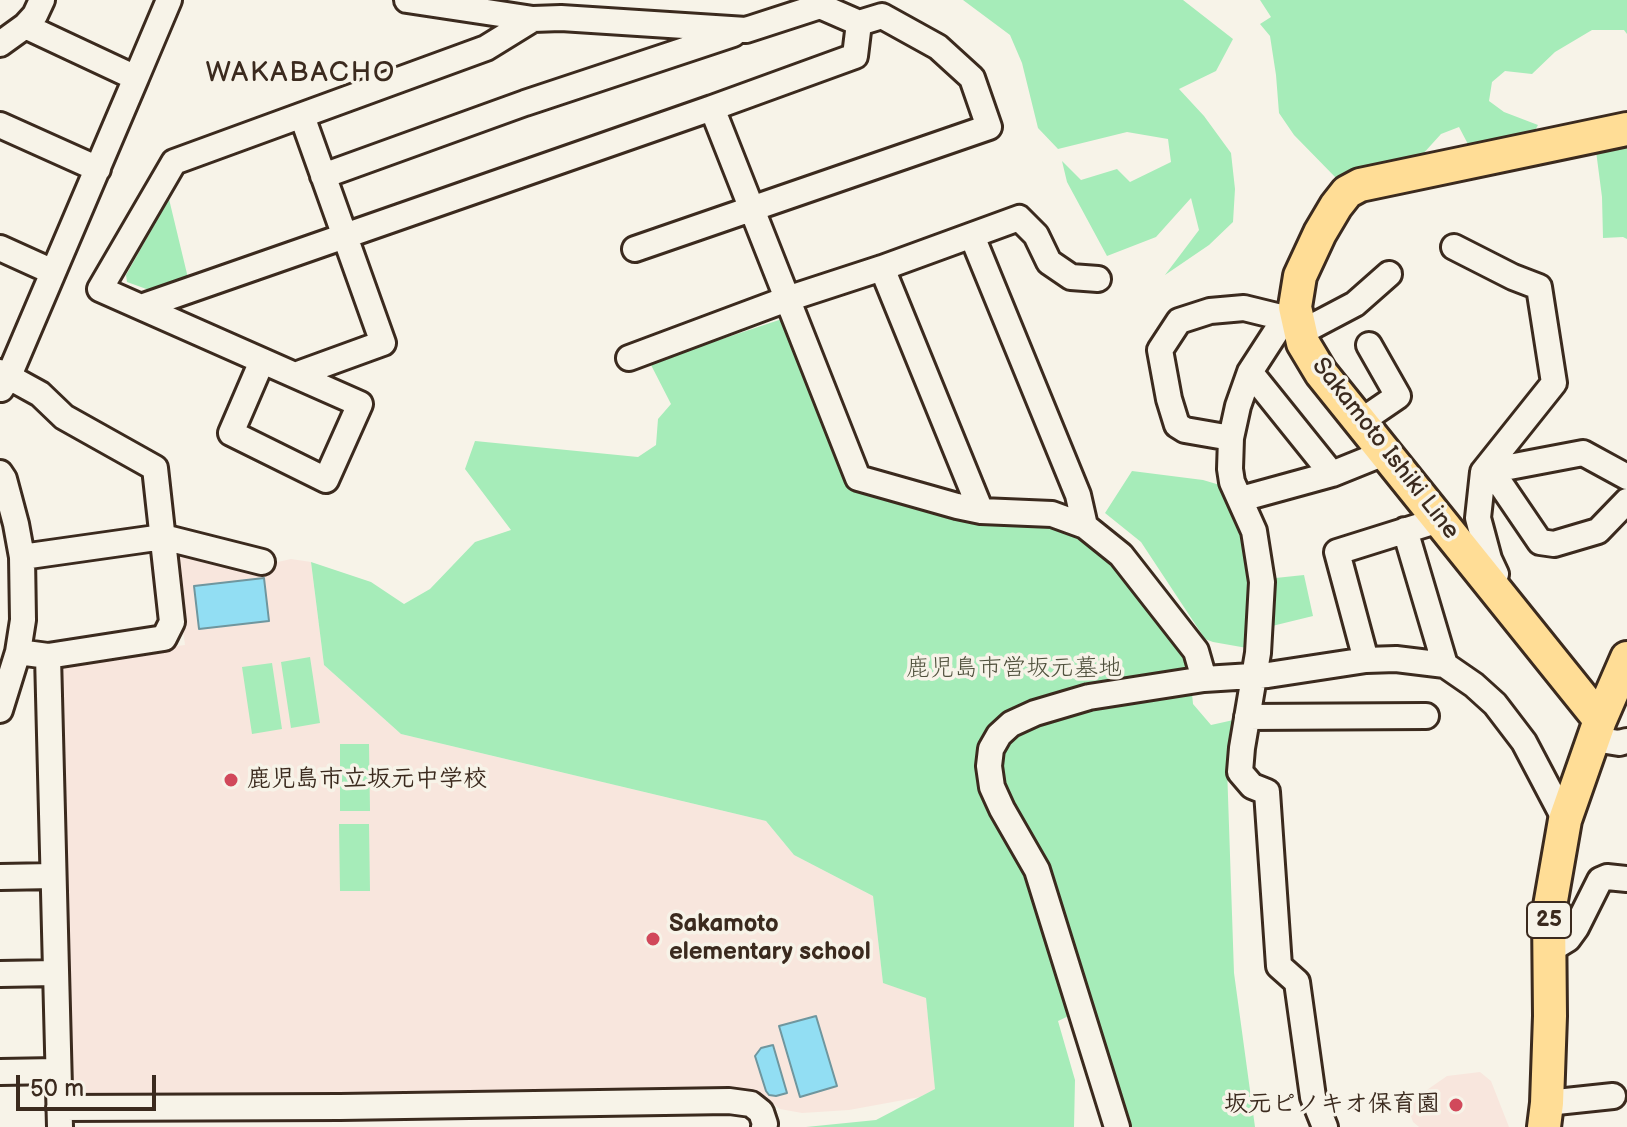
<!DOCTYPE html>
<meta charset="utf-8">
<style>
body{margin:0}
#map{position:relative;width:1627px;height:1127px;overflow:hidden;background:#f7f3e8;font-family:"Balsamiq Sans",sans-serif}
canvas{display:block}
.scale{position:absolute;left:16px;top:1075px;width:140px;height:36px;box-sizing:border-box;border:4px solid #3b2a1e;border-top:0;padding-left:10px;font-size:24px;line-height:28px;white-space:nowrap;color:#3b2a1e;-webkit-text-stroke:6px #f7f3e8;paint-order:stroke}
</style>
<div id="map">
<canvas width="1627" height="1127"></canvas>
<div class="scale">50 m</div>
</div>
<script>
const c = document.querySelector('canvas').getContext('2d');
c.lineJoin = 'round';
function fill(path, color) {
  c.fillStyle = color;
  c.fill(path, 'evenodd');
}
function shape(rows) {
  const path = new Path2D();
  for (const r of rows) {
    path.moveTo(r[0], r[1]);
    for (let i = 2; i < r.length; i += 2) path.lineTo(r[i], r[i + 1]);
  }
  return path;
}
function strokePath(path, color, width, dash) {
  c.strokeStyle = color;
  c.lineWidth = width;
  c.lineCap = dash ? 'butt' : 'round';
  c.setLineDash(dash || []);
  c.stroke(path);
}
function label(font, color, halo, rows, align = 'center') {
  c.font = font + ' "Balsamiq Sans","Klee One",sans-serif';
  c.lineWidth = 7;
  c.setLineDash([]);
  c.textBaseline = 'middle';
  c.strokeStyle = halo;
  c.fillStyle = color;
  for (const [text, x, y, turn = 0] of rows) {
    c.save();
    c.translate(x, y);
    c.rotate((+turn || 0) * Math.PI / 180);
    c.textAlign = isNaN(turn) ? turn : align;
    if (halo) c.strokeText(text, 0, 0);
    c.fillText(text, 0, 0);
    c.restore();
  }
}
fill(shape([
 [172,549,265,565,291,559,311,562,324,665,401,734,766,821,794,855,873,896,883,982,926,998,936,1089,920,1097,849,1110,802,1113,780,1109,762,1095,736,1091,430,1092,87,1096,66,1080,58,666,64,659,185,645],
 [1480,1072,1491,1081,1509,1127,1419,1127,1413,1122,1409,1110,1414,1099,1447,1076]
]), '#f8e6dd');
fill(shape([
 [963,0,1183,0,1233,39,1216,71,1179,89,1204,116,1231,153,1235,189,1233,222,1209,245,1165,275,1199,230,1191,198,1156,237,1107,256,1067,182,1062,161,1081,180,1117,169,1130,182,1171,162,1168,139,1127,132,1058,149,1038,128,1022,63,1010,35],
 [1260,0,1627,0,1627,34,1624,30,1592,30,1555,52,1532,74,1505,71,1492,82,1489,101,1504,112,1538,125,1533,134,1470,148,1459,127,1441,134,1422,155,1389,162,1347,182,1338,180,1294,135,1279,113,1276,75,1270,36,1260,24,1271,17],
 [1627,145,1627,239,1623,237,1603,238,1602,197,1596,151],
 [169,199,188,278,152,291,127,282,126,275],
 [788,317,853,485,1049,520,1105,549,1189,661,1193,704,1211,725,1238,719,1227,767,1234,973,1255,1127,1123,1127,1090,1006,1058,1021,1075,1080,1074,1127,806,1127,876,1120,935,1089,926,998,883,983,873,896,794,855,766,821,401,734,324,665,311,562,371,582,404,604,430,589,475,542,511,530,465,469,475,441,638,457,656,445,658,419,671,404,650,363],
 [1132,471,1203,480,1230,488,1257,578,1247,648,1213,642,1205,639,1141,542,1105,513],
 [1304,575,1313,616,1268,627,1266,579],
 [310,657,320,723,291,728,281,662],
 [272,663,282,729,252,734,242,667],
 [340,744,369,744,370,811,340,811],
 [339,824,369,824,370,891,340,891]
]), '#a6ecb9');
const water = shape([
 [264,578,269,621,199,629,194,586,264,578],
 [816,1016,837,1086,800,1097,779,1026,816,1016],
 [773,1045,787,1093,776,1096,769,1095,766,1091,755,1056,761,1048,773,1045]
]);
fill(water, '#92def3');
strokePath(water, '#6f969e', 2);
const minor = shape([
 [407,0,533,19,561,18,746,30,820,6,859,23,882,16,938,47,972,78,989,127,635,249],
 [0,44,25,26,35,15,42,0],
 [136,78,169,0],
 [712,108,855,56,859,23],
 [0,125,98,169],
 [323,176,525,103,733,34],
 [972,236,1078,495,1085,526],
 [1454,247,1513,277,1539,287,1554,383,1483,472,1478,518,1489,559,1496,574,1492,584],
 [0,248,53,272],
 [882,268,981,511],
 [141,307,712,108,858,478,957,506,981,511,1052,514,1085,526,1121,555,1196,651,1204,679],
 [1285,318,1250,372,1238,406,1231,438,1230,469,1232,482,1254,531,1262,582,1258,653,1242,748,1240,772,1252,786,1267,792,1279,966,1297,982,1313,1097,1325,1127],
 [1300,333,1355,304,1389,274],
 [629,358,787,299,882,268,1019,218,1036,235,1049,262,1071,277,1098,279],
 [262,361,231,433,326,480,360,404,100,289,174,162,486,48,533,19],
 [0,372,40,394,64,417,155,468,172,622,164,638,48,656,18,652],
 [1250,372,1332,474],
 [295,375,383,343,302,116],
 [1,389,8,378,136,78,25,26],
 [1360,422,1398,396,1369,345],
 [1231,438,1185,430,1177,425,1169,399,1160,350,1179,321,1210,311,1244,308,1297,321],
 [1491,470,1540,542,1554,544,1598,531,1627,501],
 [1483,472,1583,453,1627,477],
 [0,473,4,479,16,524,22,557,23,620,18,652,0,710],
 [1241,499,1332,474,1384,453],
 [1405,530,1445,665],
 [22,557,163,537,262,562],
 [48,656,60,1127],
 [1366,660,1337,552,1439,520],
 [1247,717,1426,716],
 [1594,739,1619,743,1627,741],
 [0,877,53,876],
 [1550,950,1568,939,1576,928,1600,880,1607,877,1627,879],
 [0,974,55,973],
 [0,1072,57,1071],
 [1547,1103,1613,1096],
 [59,1108,340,1107,729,1101,751,1104,761,1112,765,1124,764,1127],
 [1117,1127,1037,870,1002,809,992,787,989,766,991,749,999,735,1011,724,1035,713,1089,697,1204,679,1268,675,1366,660,1396,659,1445,665,1474,685,1495,704,1524,742,1565,820]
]);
const major = shape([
 [1600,720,1321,373,1303,343,1295,307,1300,276,1320,233,1336,206,1347,192,1360,185,1627,129],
 [1544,1127,1547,1103,1550,1016,1549,912,1565,820,1600,720,1627,658]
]);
strokePath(minor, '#3b2a1e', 30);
strokePath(major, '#3b2a1e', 38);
strokePath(minor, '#f7f3e8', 24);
strokePath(major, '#ffdd96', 32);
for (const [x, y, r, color] of [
 [231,780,8,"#d1495b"],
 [653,939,8,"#d1495b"],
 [1456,1105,8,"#d1495b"]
]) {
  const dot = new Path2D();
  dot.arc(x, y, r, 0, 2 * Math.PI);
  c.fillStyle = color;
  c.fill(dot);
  strokePath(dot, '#f7f3e8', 3);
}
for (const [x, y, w] of [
 [1549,920,44]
]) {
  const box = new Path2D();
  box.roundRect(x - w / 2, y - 18, w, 36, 6);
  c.fillStyle = '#f7f3e8';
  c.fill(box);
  strokePath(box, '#3b2a1e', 2);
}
label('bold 22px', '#3b2a1e', null, [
 ["25",1549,920]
]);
label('24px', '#3b2a1e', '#f7f3e8', [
 ["Sakamoto Ishiki Line",1385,449,52]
]);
label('24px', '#50513d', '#f7f3e8', [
 ["鹿児島市営坂元墓地",1014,669]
]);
label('bold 24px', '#3b2a1e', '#f7f3e8', [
 ["鹿児島市立坂元中学校",247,780],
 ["Sakamoto",669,925],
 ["elementary school",669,953],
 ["坂元ピノキオ保育園",1440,1105,"right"]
], 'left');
c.letterSpacing = '2px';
label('28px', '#3b2a1e', '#f7f3e8', [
 ["WAKABACHO",301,74]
]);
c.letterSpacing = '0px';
</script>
